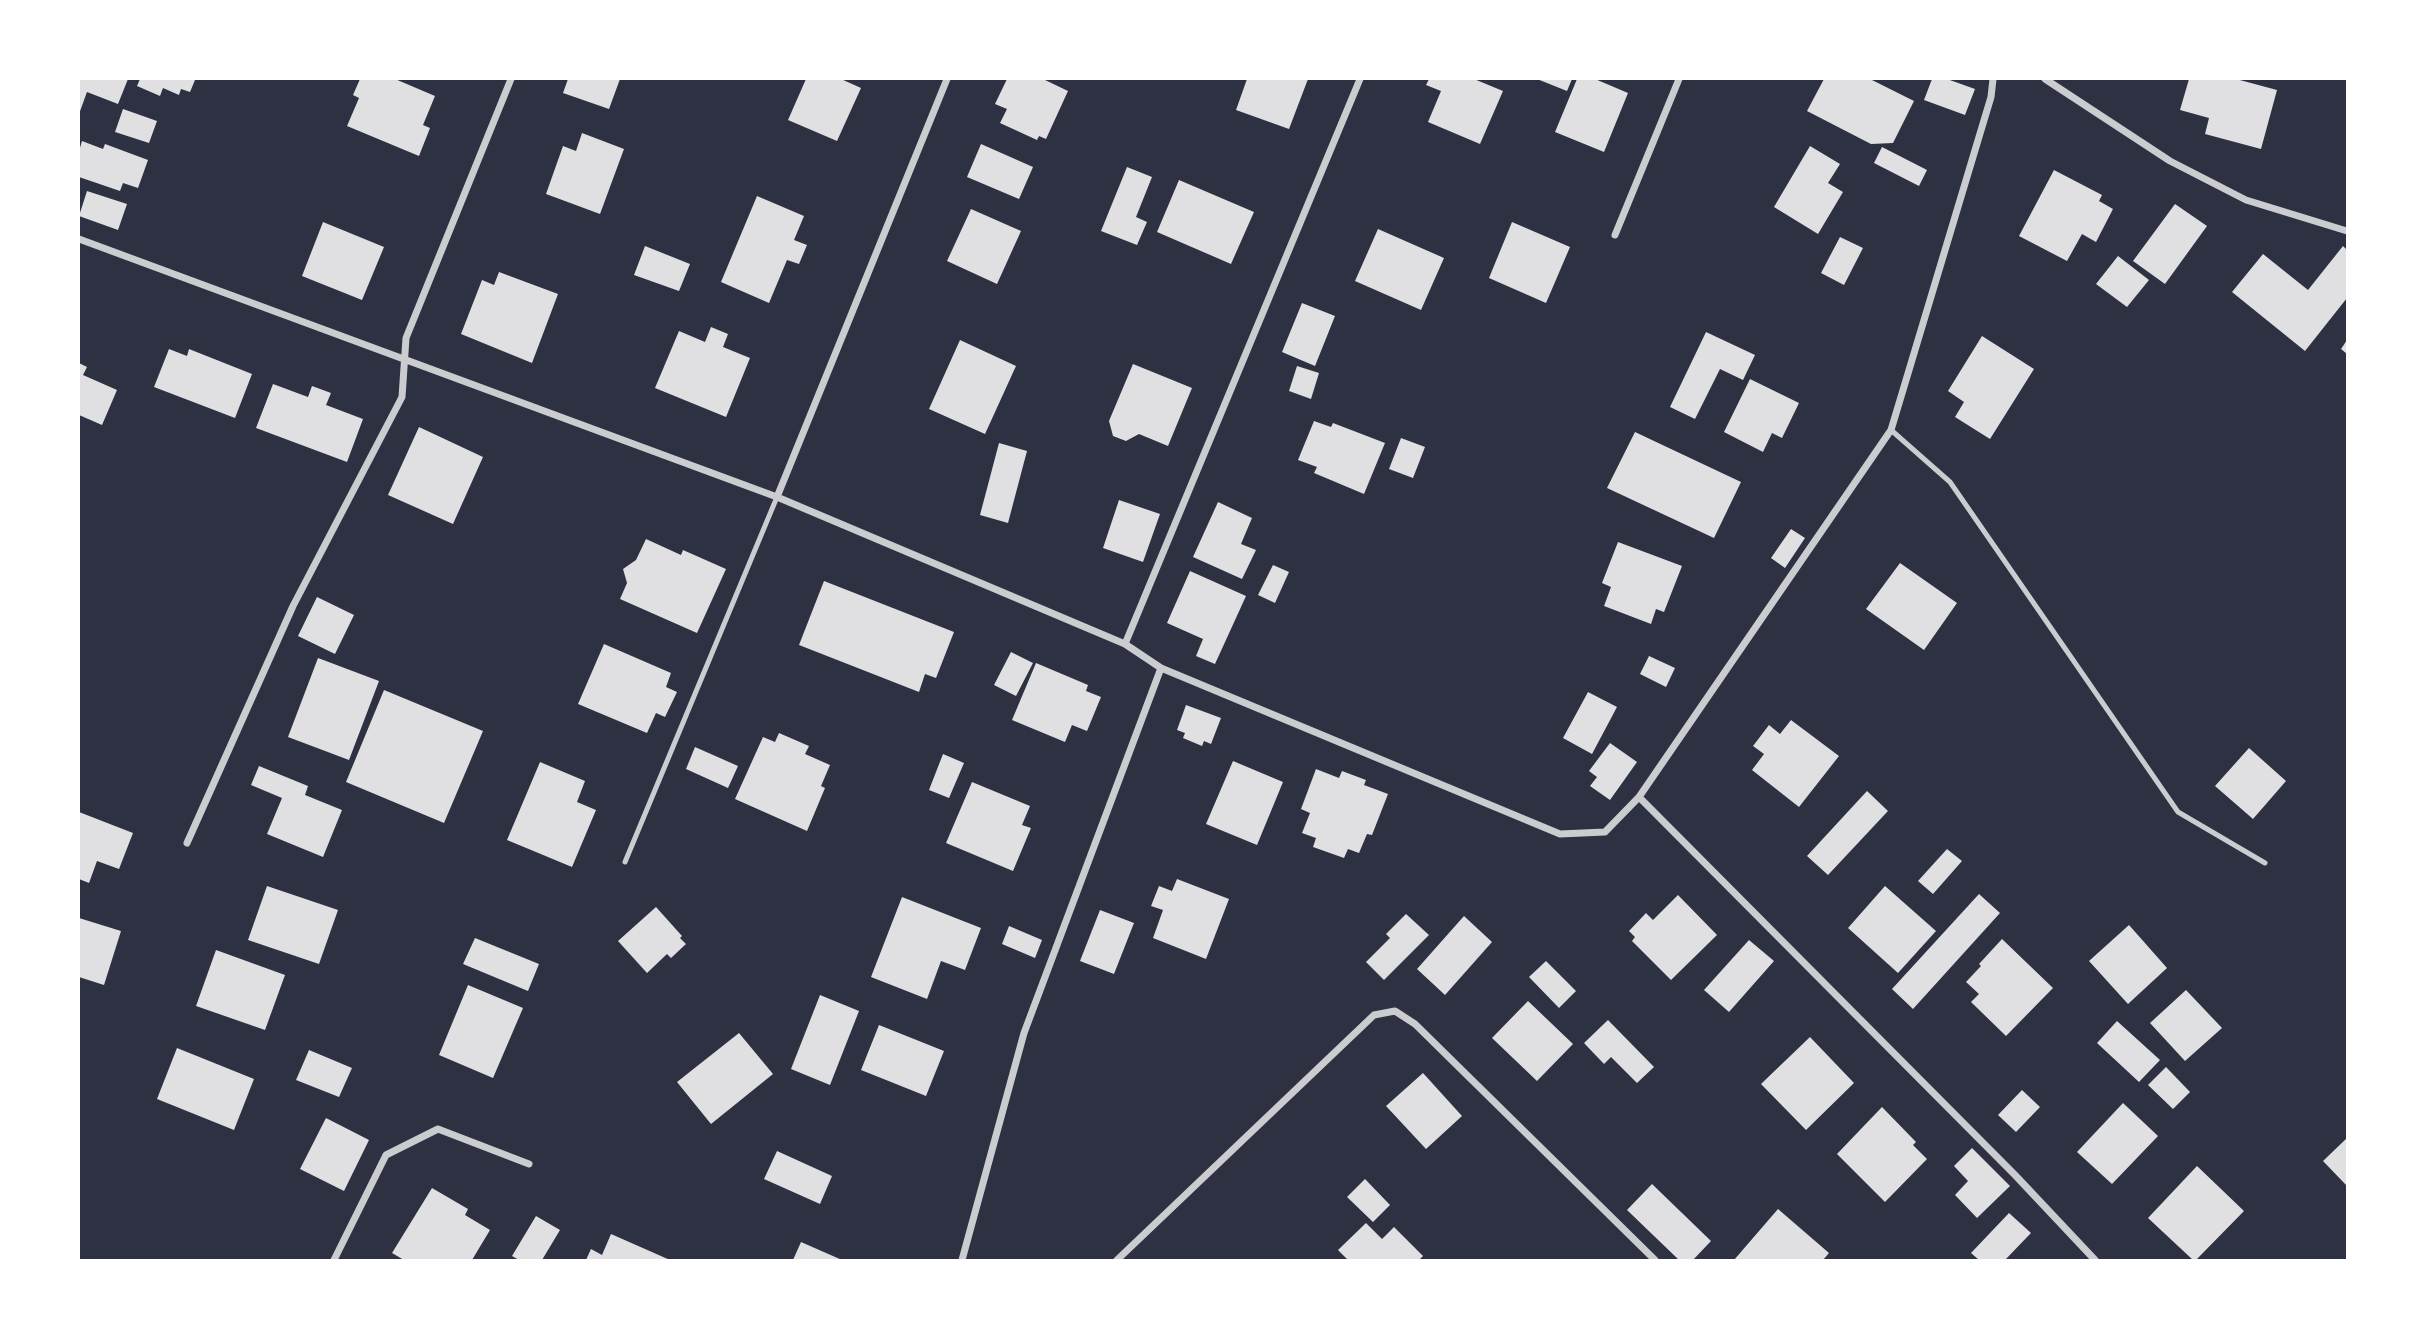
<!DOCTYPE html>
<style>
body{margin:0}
#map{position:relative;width:2426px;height:1339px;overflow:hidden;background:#2d3142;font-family:"Sofia Sans Condensed",sans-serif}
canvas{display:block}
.frame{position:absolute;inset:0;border:80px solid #fff;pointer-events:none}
</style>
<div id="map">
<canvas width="2426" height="1339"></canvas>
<div class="frame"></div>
</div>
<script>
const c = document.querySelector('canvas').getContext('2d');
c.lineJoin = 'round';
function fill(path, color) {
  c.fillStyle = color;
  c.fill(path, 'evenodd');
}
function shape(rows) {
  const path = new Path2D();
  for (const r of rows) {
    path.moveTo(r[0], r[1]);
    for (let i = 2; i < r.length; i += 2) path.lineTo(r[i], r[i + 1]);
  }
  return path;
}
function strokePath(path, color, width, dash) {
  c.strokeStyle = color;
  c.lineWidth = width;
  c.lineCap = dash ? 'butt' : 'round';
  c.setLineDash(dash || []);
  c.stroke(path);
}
fill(shape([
 [79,79,128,79,118,104,87,92,79,114],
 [140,79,193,79,195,80,190,92,181,89,179,95,163,88,160,96,137,86],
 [360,79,395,79,435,96,423,125,430,128,419,156,347,126,359,98,353,95],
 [568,79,620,79,609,109,563,93],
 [806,79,841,79,861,88,837,141,788,120],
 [1007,79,1043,79,1068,91,1046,139,1039,136,1037,140,1000,123,1007,109,995,104],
 [1247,79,1308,79,1289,129,1236,110],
 [1429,79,1474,79,1503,91,1480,144,1428,122,1441,91,1426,85],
 [1537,79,1572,79,1567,91],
 [1577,79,1595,79,1628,93,1604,152,1555,132],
 [1824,79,1870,79,1914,101,1893,143,1871,144,1807,111],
 [1932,79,1947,79,1975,89,1965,115,1924,100],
 [2189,79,2236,79,2277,90,2261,149,2205,134,2209,118,2180,110],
 [123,109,157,121,149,143,115,132],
 [582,133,624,149,600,214,546,194,563,146,576,151],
 [82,141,103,149,105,144,148,160,138,188,123,183,120,191,79,177,79,151],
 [981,144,1033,167,1019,199,967,177],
 [1810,146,1840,164,1828,183,1843,192,1818,234,1774,207],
 [1882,147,1927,170,1919,186,1874,163],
 [1127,167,1152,177,1136,217,1147,222,1137,245,1101,231],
 [2054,170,2102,195,2099,201,2113,209,2096,242,2082,234,2067,261,2019,236],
 [1179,180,1254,212,1231,264,1157,232],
 [87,191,127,204,118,230,79,216],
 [757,196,804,216,794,240,807,245,799,264,787,260,769,303,721,282],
 [2175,204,2207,226,2165,284,2133,261],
 [971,209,1021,231,997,284,947,261],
 [323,222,384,247,362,300,302,276],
 [1512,222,1570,247,1546,303,1489,278],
 [1378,229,1444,258,1421,310,1355,281],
 [1840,237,1863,248,1844,285,1821,273],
 [645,246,690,264,679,291,634,275],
 [2343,246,2347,250,2347,298,2305,351,2232,292,2263,254,2308,290],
 [2118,256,2149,280,2127,307,2096,284],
 [499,272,558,294,532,363,461,334,482,280,494,285],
 [1302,303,1335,316,1315,366,1282,352],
 [711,327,728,334,723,347,750,358,726,417,655,388,679,331,705,342],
 [1706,332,1755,355,1743,380,1720,369,1695,419,1670,407],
 [1982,336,2034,369,1990,439,1955,417,1964,402,1948,391],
 [960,340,1016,366,985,434,929,409],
 [2347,340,2347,354,2341,349],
 [169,349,187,356,189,349,252,374,235,418,154,387],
 [79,363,87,367,83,375,117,390,102,425,79,415],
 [1133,364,1192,388,1168,446,1139,434,1126,441,1113,436,1109,421],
 [1297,366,1319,373,1311,399,1289,391],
 [1750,379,1799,403,1782,438,1772,433,1763,452,1724,432],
 [273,384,308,397,312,386,331,393,326,405,363,419,347,462,256,428],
 [1314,421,1331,427,1333,423,1385,443,1364,494,1314,473,1317,467,1298,460],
 [419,427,483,457,453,524,388,495],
 [1635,432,1741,482,1714,538,1607,488],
 [1401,438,1425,447,1413,478,1389,469],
 [999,443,1027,451,1008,523,980,515],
 [1119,500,1160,514,1143,562,1103,548],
 [1218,502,1252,518,1241,544,1256,550,1242,579,1193,557],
 [1791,529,1805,538,1785,568,1771,558],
 [646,539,681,555,683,550,726,569,697,633,620,599,627,583,623,569,636,560],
 [1618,542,1682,566,1664,612,1656,609,1651,624,1604,606,1611,587,1602,583],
 [1900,563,1957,603,1924,650,1866,609],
 [1273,565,1289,572,1275,603,1258,595],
 [1190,571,1246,596,1215,664,1196,656,1203,639,1167,623],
 [824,581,954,632,936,678,925,674,919,692,799,645],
 [317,597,354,615,335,654,298,636],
 [604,644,671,673,666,687,677,692,665,717,656,713,647,733,578,704],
 [1011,652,1033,663,1016,696,994,685],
 [1649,656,1675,668,1666,687,1640,674],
 [318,658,379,681,349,760,288,737],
 [1036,663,1088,685,1086,691,1101,697,1087,731,1072,725,1065,742,1012,720],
 [384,690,483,731,444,823,346,782],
 [1588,692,1617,707,1592,754,1563,738],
 [1186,705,1221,718,1211,744,1204,741,1202,746,1183,738,1185,733,1177,730],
 [1791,720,1839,756,1799,807,1752,770,1764,754,1753,746,1769,725,1780,734],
 [779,733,809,746,805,754,830,765,821,786,825,788,807,831,735,799,763,737,775,742],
 [1610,743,1637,762,1610,800,1590,786,1597,777,1589,771],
 [695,747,738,766,728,788,686,769],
 [2249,748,2286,781,2253,819,2215,786],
 [943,754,964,763,949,798,929,790],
 [1233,761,1283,782,1257,845,1206,824],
 [540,762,585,781,577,802,596,810,572,867,507,840],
 [259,766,308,786,305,795,342,810,323,857,267,834,282,798,251,785],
 [1316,769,1339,778,1342,771,1366,780,1364,785,1388,794,1372,835,1367,834,1359,853,1348,849,1344,858,1313,847,1316,838,1302,833,1310,813,1301,809],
 [972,782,1030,806,1022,825,1031,828,1013,871,946,843],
 [1867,791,1888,811,1828,875,1807,856],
 [79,812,133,833,119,869,97,861,89,883,79,879],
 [1947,849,1962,861,1933,894,1918,881],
 [1177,879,1229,899,1206,959,1153,938,1163,910,1151,906,1159,886,1172,891],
 [267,886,338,910,319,964,248,940],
 [1885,886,1936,931,1898,973,1848,928],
 [1979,894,2000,913,1913,1009,1892,989],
 [1678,895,1717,935,1671,980,1632,941,1635,937,1629,931,1646,913,1653,920],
 [902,897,981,928,965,970,941,961,927,999,871,977],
 [656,907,682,936,680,938,686,944,671,958,667,954,647,973,618,941],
 [1100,910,1134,923,1114,974,1080,961],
 [1406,914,1429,935,1384,980,1366,962,1390,938,1386,934],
 [1464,916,1492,942,1445,995,1417,969],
 [79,918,121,931,104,985,79,977],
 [2129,925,2167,968,2128,1004,2089,961],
 [1009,926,1042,940,1035,958,1002,944],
 [475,938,539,964,528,991,463,964],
 [2002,939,2053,988,2006,1036,1971,1002,1979,994,1966,982,1981,966,1979,964],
 [1749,940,1774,961,1729,1012,1704,990],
 [216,950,285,975,265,1030,196,1006],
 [1546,961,1576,991,1559,1008,1529,977],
 [468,985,523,1008,493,1078,439,1055],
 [2186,990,2222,1028,2185,1061,2150,1023],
 [820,995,859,1011,830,1085,791,1069],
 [1528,1001,1573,1044,1537,1081,1492,1038],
 [1608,1020,1654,1067,1637,1083,1611,1057,1604,1064,1584,1043],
 [2117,1021,2160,1060,2139,1082,2097,1043],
 [879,1025,944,1051,926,1096,861,1070],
 [739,1033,773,1074,711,1124,677,1082],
 [1810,1037,1854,1083,1806,1130,1761,1084],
 [177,1048,254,1079,234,1130,157,1099],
 [309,1050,352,1068,339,1097,296,1080],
 [2166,1067,2190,1092,2173,1109,2148,1085],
 [1423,1073,1462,1116,1426,1149,1386,1106],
 [2022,1090,2040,1107,2016,1132,1998,1115],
 [2123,1103,2158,1136,2112,1184,2077,1152],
 [1882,1107,1916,1142,1913,1145,1927,1159,1885,1202,1837,1154],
 [326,1118,369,1140,344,1191,300,1169],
 [2347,1138,2347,1186,2323,1161],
 [1972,1148,2010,1186,1977,1218,1955,1195,1968,1181,1954,1166],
 [777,1151,832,1176,820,1204,764,1179],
 [2197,1166,2244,1211,2196,1260,2193,1260,2148,1218],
 [1365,1179,1390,1205,1373,1222,1347,1197],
 [1652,1184,1711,1241,1693,1260,1679,1260,1627,1210],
 [432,1188,468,1209,465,1215,490,1230,472,1260,404,1260,392,1253],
 [1778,1209,1829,1253,1823,1260,1734,1260],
 [2009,1213,2031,1233,2005,1260,1979,1260,1971,1253],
 [536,1216,560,1230,542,1260,519,1260,512,1256],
 [1366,1223,1382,1239,1394,1227,1423,1256,1419,1260,1348,1260,1338,1250],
 [611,1234,670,1260,586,1260,591,1249,602,1255],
 [801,1242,842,1260,793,1260]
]), '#e0e0e3');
strokePath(shape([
 [1891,430,1950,482,2178,812,2265,863],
 [625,862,777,497]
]), '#caccd0', 5);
strokePath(shape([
 [2045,79,2170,161,2246,200,2347,231],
 [1615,235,1679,79],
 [79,239,777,497,1125,644,1161,668,1560,834,1605,832,1639,797,2015,1175,2095,1260],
 [777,497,947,79],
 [1125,644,1360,79],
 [1639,797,1891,430,1991,97,1993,79],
 [187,843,293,606,402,397,406,338,511,79],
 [334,1260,386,1155,438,1129,529,1164],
 [962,1260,1024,1033,1161,668],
 [1117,1260,1374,1015,1395,1011,1415,1024,1655,1260]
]), '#caccd0', 7);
</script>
